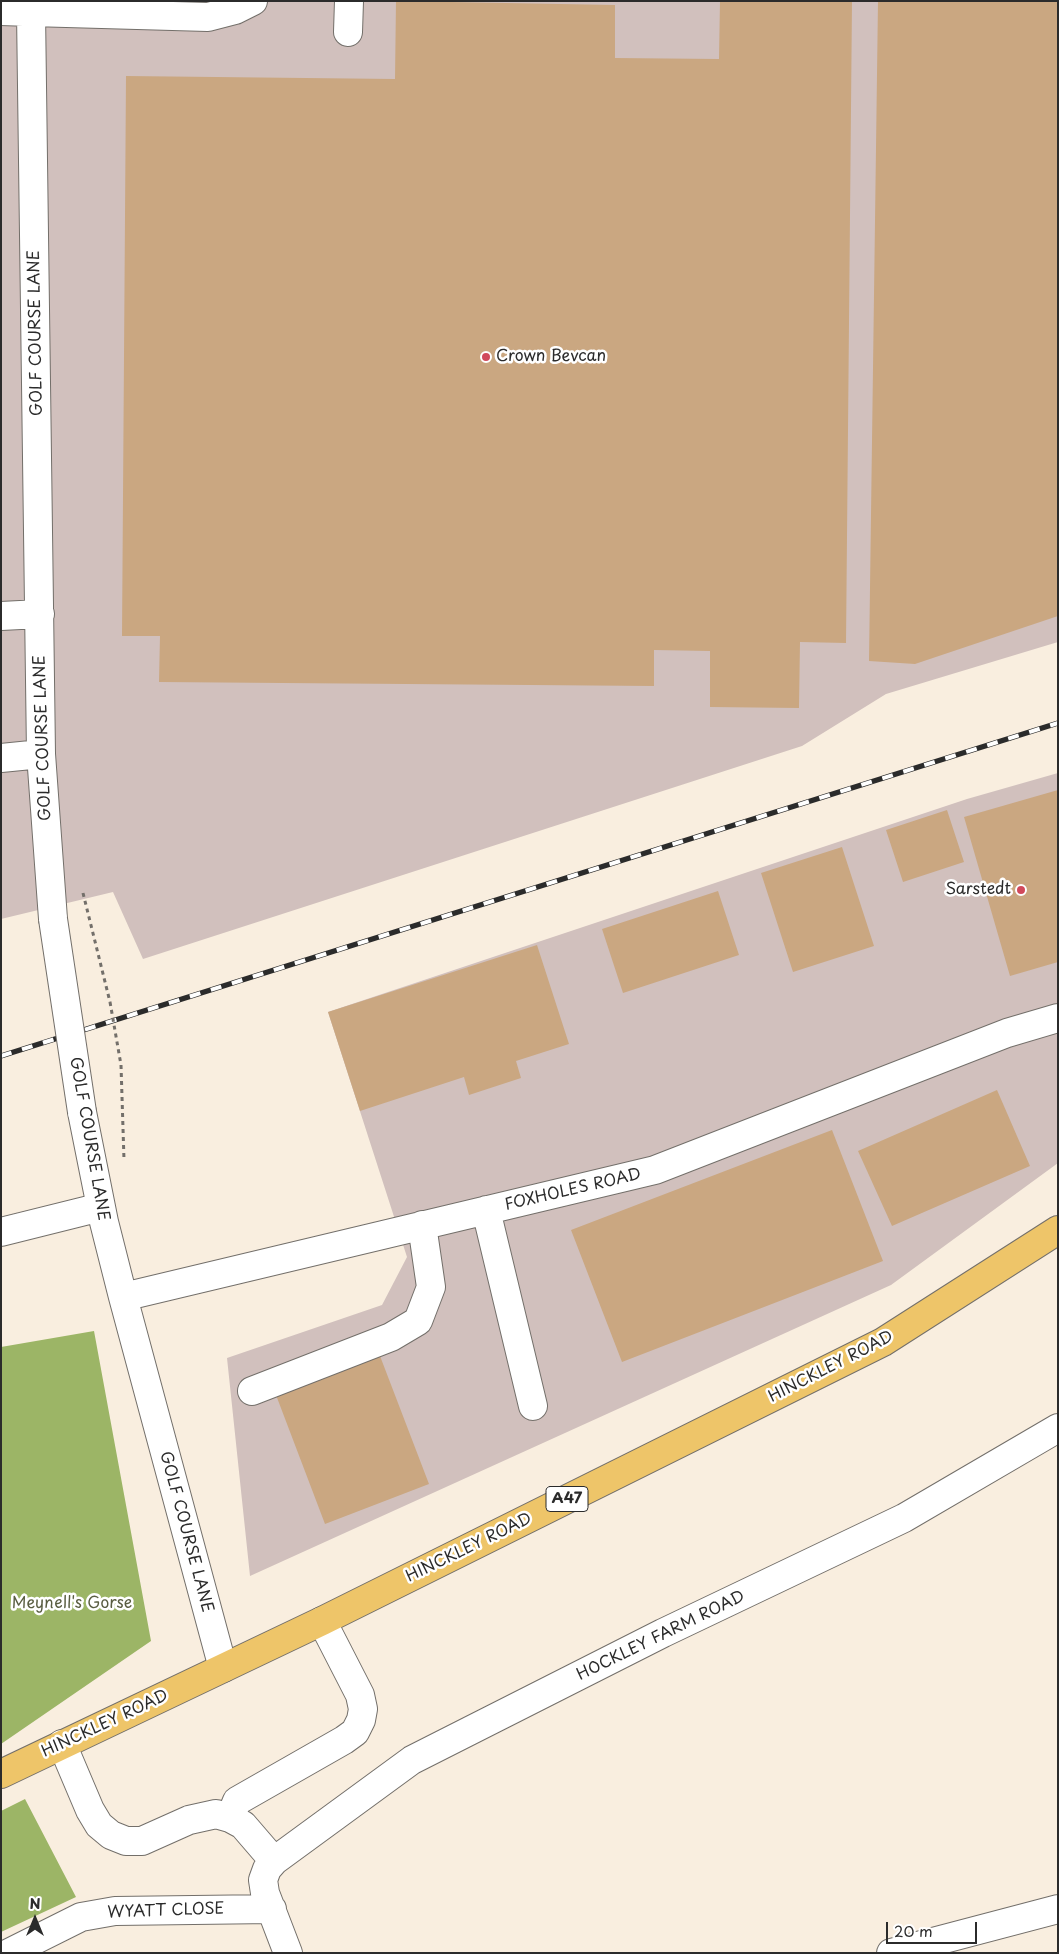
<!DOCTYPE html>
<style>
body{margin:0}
#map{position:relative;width:1059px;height:1954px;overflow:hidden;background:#f9eedf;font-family:"Playpen Sans",sans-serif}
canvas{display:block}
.frame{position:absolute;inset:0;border:2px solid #2b2b2b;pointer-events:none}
.north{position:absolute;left:10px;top:1894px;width:50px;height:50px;-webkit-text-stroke:4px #fff;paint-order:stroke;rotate:0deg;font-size:14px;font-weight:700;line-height:20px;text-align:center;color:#2b2b2b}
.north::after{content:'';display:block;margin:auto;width:18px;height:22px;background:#2b2b2b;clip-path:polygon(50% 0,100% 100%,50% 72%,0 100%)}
.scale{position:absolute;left:886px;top:1922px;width:91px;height:22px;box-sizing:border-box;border:2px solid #2b2b2b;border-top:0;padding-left:6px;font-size:15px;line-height:18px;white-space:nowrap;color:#2b2b2b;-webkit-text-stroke:4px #fff;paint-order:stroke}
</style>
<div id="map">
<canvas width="1059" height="1954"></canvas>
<div class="frame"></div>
<div class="north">N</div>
<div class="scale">20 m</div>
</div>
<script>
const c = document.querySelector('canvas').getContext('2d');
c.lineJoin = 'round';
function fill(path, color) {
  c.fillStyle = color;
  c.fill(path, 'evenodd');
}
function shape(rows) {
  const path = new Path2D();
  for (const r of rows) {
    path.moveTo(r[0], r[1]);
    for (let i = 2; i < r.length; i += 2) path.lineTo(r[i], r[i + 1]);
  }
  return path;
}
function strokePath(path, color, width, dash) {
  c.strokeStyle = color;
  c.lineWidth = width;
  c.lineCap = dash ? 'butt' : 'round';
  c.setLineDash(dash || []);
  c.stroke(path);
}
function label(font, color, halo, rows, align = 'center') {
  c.font = font + ' "Playpen Sans",sans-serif';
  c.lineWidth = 5;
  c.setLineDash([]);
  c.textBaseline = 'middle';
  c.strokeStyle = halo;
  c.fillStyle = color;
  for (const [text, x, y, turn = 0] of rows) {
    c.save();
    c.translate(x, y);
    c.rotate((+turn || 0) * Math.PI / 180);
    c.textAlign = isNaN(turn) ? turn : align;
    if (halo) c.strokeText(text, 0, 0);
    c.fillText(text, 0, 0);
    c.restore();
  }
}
fill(shape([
 [1,1,1058,1,1058,642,886,694,802,746,143,959,113,892,1,919],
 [1058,773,1058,1163,891,1285,250,1576,227,1358,382,1305,407,1257,328,1012,967,799]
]), '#d1c0bd');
fill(shape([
 [94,1331,151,1641,1,1744,1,1347],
 [25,1799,76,1897,1,1932,1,1811]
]), '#9cb566');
fill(shape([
 [396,1,615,5,615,58,719,59,720,1,852,1,846,643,800,642,799,708,710,707,710,651,654,650,654,686,159,682,160,636,122,636,126,76,395,79],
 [878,1,1058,1,1058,616,915,664,869,661],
 [1058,790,1058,962,1010,976,964,817],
 [947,810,964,862,903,882,886,830],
 [842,847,874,946,793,972,761,873],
 [718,891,739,955,623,993,602,929],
 [537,945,569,1044,516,1061,521,1078,469,1095,464,1077,360,1111,328,1012],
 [997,1090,1030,1166,892,1226,858,1151],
 [832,1130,883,1261,622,1362,571,1230],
 [380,1356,429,1484,325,1524,276,1395]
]), '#caa781');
const minor = shape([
 [1,11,31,12],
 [348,32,349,1],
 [1,616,40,614],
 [1,758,41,754],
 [53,919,41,754,31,12,208,17,235,10,253,1],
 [82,1112,104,1222,123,1297,223,1668],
 [486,1210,533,1406],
 [1,1232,101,1207],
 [123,1297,655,1170,1007,1033,1058,1018],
 [252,1391,391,1337,418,1321,431,1287,422,1225],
 [62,1744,90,1810,99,1825,111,1835,126,1841,142,1841,189,1820,216,1814,230,1818,243,1825,274,1861],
 [230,1818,237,1801,344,1740,355,1732,361,1720,363,1709,360,1695,322,1621],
 [9,1953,81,1917,115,1911,272,1909],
 [288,1953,265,1893,263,1880,267,1869,274,1861,412,1760,663,1633,904,1518,1058,1428],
 [891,1953,1058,1909]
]);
const major = shape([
 [1,1774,322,1621,883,1342,1058,1230]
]);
strokePath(minor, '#736f6a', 30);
strokePath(major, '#736f6a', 30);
strokePath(shape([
 [83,893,110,1002],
 [121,1065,124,1160]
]), '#736f6a', 3, [4, 4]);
strokePath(minor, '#fff', 28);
strokePath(major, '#eec569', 28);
const rail = shape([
 [1,1056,1058,723]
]);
strokePath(rail, '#2b2b2b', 5.5);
strokePath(rail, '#fff', 4, [11]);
const minorBridge = shape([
 [53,919,82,1112]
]);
strokePath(minorBridge, '#736f6a', 30, []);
strokePath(shape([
 [110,1002,121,1065]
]), '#736f6a', 3, [4, 4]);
strokePath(minorBridge, '#fff', 28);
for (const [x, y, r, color] of [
 [486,357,5,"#d1495b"],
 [1021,890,5,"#d1495b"]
]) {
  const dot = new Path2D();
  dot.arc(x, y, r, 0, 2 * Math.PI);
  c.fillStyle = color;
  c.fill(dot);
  strokePath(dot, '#fff', 2);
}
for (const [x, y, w] of [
 [567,1499,42]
]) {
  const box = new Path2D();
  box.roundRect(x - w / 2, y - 12.5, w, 25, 4);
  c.fillStyle = '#fff';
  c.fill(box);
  strokePath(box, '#2b2b2b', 1);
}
label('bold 15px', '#2b2b2b', null, [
 ["A47",567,1499]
]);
label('16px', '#2b2b2b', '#fff', [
 ["GOLF COURSE LANE",36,333,-91],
 ["GOLF COURSE LANE",43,738,-92],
 ["GOLF COURSE LANE",89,1139,80],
 ["FOXHOLES ROAD",573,1190,-13],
 ["HINCKLEY ROAD",831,1367,-27],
 ["GOLF COURSE LANE",186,1532,75],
 ["HINCKLEY ROAD",469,1548,-26],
 ["HOCKLEY FARM ROAD",661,1636,-26],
 ["HINCKLEY ROAD",105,1724,-25],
 ["WYATT CLOSE",166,1911,-2]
]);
label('16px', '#2b2b2b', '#fff', [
 ["Crown Bevcan",496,357],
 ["Sarstedt",1011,890,"right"]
], 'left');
label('16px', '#595d41', '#fff', [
 ["Meynell's Gorse",72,1604]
]);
</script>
